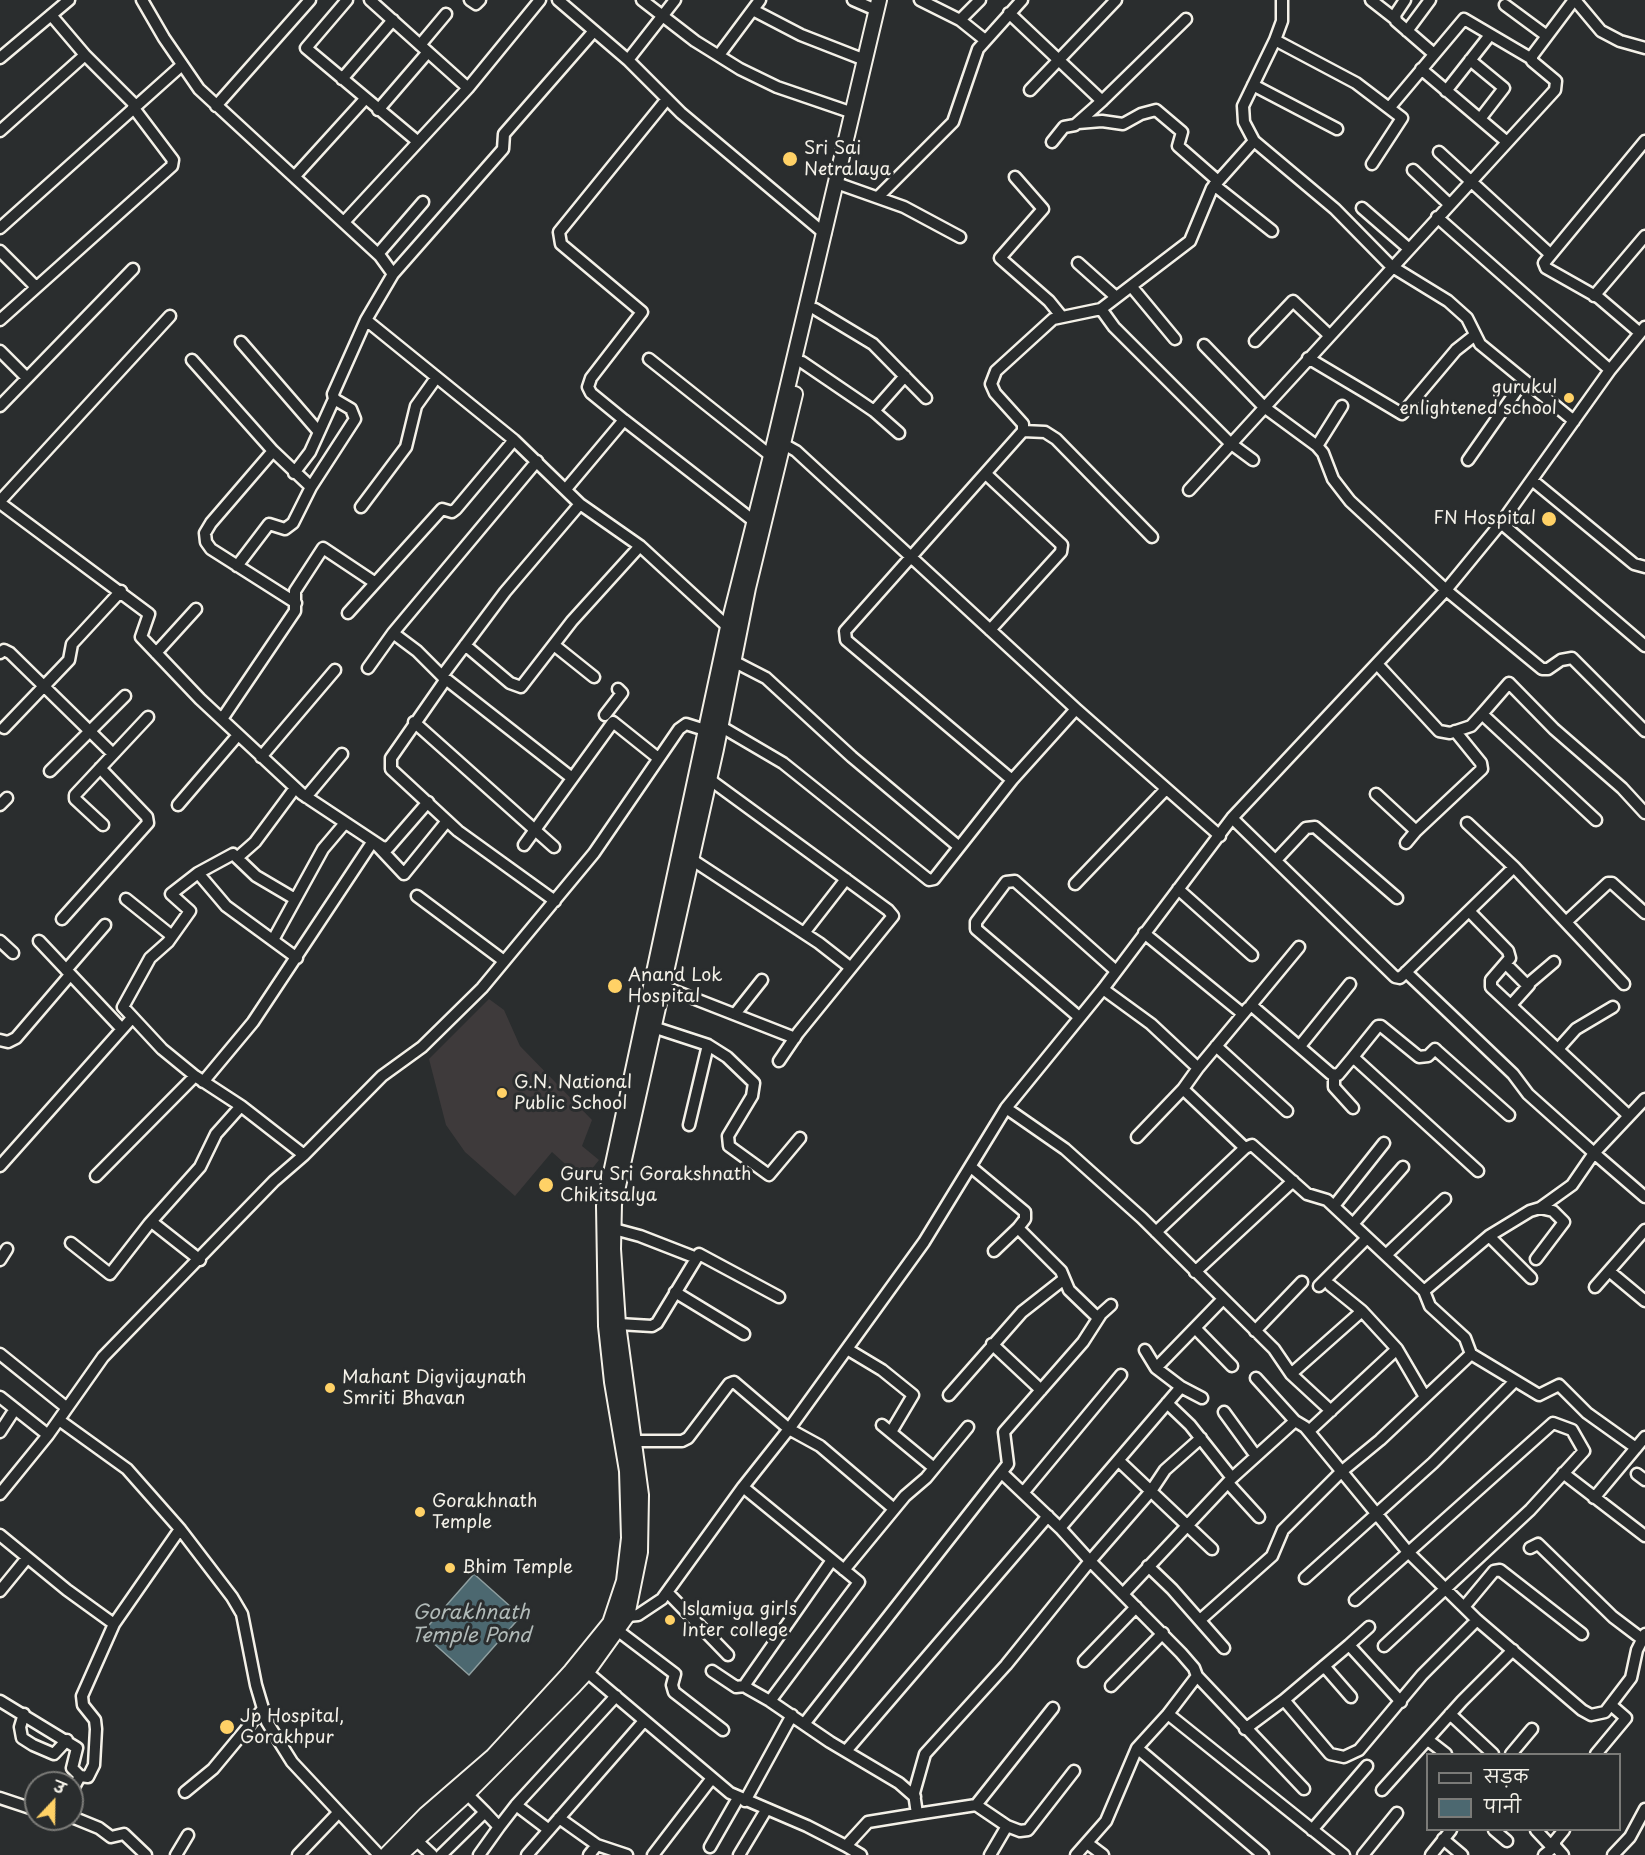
<!DOCTYPE html>
<meta charset="utf-8">
<style>
body{margin:0}
#map{position:relative;width:1645px;height:1855px;overflow:hidden;background:#2a2d2e;font-family:"Playpen Sans","Playpen Sans Deva",sans-serif}
canvas{display:block}
.legend{position:absolute;left:1426px;top:1753px;width:195px;height:78px;box-sizing:border-box;background:#2a2d2e;border:2px solid #7b7b78;margin:0;padding:8px 10px;list-style:none;font-size:18px;color:#f4f1e8}
.legend li{display:flex;align-items:center;gap:12px;height:30px}
.legend b{width:30px;border:2px solid #7b7b78}
.north{position:absolute;left:24px;top:1771px;width:60px;height:60px;box-sizing:border-box;background:#2a2d2e;border:2px solid #7b7b78;border-radius:50%;rotate:22deg;font-size:16px;font-weight:700;line-height:24px;text-align:center;color:#f4f1e8}
.north::after{content:'';display:block;margin:auto;width:21px;height:27px;background:#ffd166;clip-path:polygon(50% 0,100% 100%,50% 72%,0 100%)}
</style>
<div id="map">
<canvas width="1645" height="1855"></canvas>
<ul class="legend">
<li><b style="height:8px;background:#2a2d2e"></b>सड़क</li>
<li><b style="height:16px;background:#4c6870"></b>पानी</li>
</ul>
<div class="north">उ</div>
</div>
<script>
const c = document.querySelector('canvas').getContext('2d');
c.lineJoin = 'round';
function fill(path, color) {
  c.fillStyle = color;
  c.fill(path, 'evenodd');
}
function shape(rows) {
  const path = new Path2D();
  for (const r of rows) {
    path.moveTo(r[0], r[1]);
    for (let i = 2; i < r.length; i += 2) path.lineTo(r[i], r[i + 1]);
  }
  return path;
}
function strokePath(path, color, width, dash) {
  c.strokeStyle = color;
  c.lineWidth = width;
  c.lineCap = dash ? 'butt' : 'round';
  c.setLineDash(dash || []);
  c.stroke(path);
}
function label(font, color, halo, rows, align = 'center') {
  c.font = font + ' "Playpen Sans",sans-serif';
  c.lineWidth = 6;
  c.setLineDash([]);
  c.textBaseline = 'middle';
  c.strokeStyle = halo;
  c.fillStyle = color;
  for (const [text, x, y, turn = 0] of rows) {
    c.save();
    c.translate(x, y);
    c.rotate((+turn || 0) * Math.PI / 180);
    c.textAlign = isNaN(turn) ? turn : align;
    if (halo) c.strokeText(text, 0, 0);
    c.fillText(text, 0, 0);
    c.restore();
  }
}
fill(shape([
 [489,999,504,1010,520,1046,592,1120,582,1146,599,1160,583,1180,552,1152,515,1196,465,1152,446,1125,429,1059]
]), '#3e3a3b');
const water = shape([
 [474,1574,521,1616,469,1675,422,1633,474,1574]
]);
fill(water, '#4c6870');
strokePath(water, '#8f9fa0', 1.5);
const minor = shape([
 [142,0,164,38,199,89,380,256,393,274,366,320,514,440,580,504,640,546,728,627],
 [347,0,306,48,417,141],
 [370,0,468,88,540,0],
 [470,0,476,4,480,0],
 [558,0,628,60,681,113,825,234],
 [642,0,695,41,740,69,777,87,853,113],
 [853,0,876,10],
 [920,0,960,20,980,0],
 [1282,0,1282,21,1275,40,1243,106,1244,122,1254,141,1335,209,1391,266,1448,301,1467,318,1480,344,1574,421],
 [1371,0,1394,18],
 [1405,0,1395,15,1396,21,1434,54],
 [1575,0,1601,31,1620,41,1645,48],
 [1505,5,1547,36],
 [753,10,801,35,865,60],
 [1009,13,1102,101],
 [960,20,985,40],
 [1407,31,1430,0],
 [1275,40,1356,83,1402,118,1372,164],
 [420,45,446,14],
 [85,55,135,105],
 [719,55,760,0],
 [0,58,69,0],
 [628,60,675,0],
 [1470,60,1504,88,1480,119],
 [1421,69,1507,142],
 [342,79,393,20],
 [1253,85,1337,129],
 [1030,90,1116,0],
 [1446,91,1490,35],
 [667,99,559,232,561,244,642,312,591,378,588,387,591,393,624,420,755,522],
 [216,106,310,0],
 [1390,107,1464,19,1532,59],
 [378,110,428,52],
 [1078,123,1102,121,1123,124,1141,114,1156,110,1182,132,1178,146,1218,181],
 [0,131,85,55,51,15],
 [1052,142,1064,127,1075,125,1102,101,1186,19],
 [1439,152,1550,254],
 [1413,170,1449,204],
 [295,176,365,99],
 [1015,177,1043,209,1000,258,1049,301,1062,317],
 [842,185,904,207,960,237],
 [1214,185,1272,231],
 [879,196,953,122,978,49,1022,0],
 [1362,208,1408,248],
 [1437,217,1610,370],
 [344,222,468,88],
 [0,228,182,65],
 [0,251,36,287],
 [378,254,423,202],
 [1078,263,1116,297],
 [393,274,503,149,504,134,594,31],
 [1131,286,1175,339],
 [1594,296,1645,236],
 [815,309,873,344,926,398],
 [1101,309,1114,327,1230,443,1253,460],
 [0,320,172,166,173,160,133,107],
 [1640,333,1599,298,1546,268,1544,263,1645,141],
 [1255,341,1293,301,1329,335],
 [241,342,319,432],
 [1204,345,1264,407,1317,446,1323,453,1333,479,1350,501,1446,590,1542,669,1548,669,1561,660,1572,658,1645,731],
 [0,351,27,378],
 [1308,358,1402,414,1456,350,1475,335],
 [649,359,771,456],
 [192,360,273,451,311,487],
 [802,362,874,411,899,433],
 [0,406,133,269],
 [874,411,905,376],
 [1023,431,1045,432,1056,439,1152,537],
 [778,441,796,451,1076,709,1220,836],
 [1317,446,1342,406],
 [273,451,211,523,205,533,206,542,211,549,296,603],
 [1468,460,1524,380],
 [294,473,310,452,334,399],
 [986,474,1062,545,1061,552,990,630],
 [1532,480,1634,564,1645,567],
 [566,489,624,420],
 [1189,490,1555,90,1556,81,1532,61,1532,56,1574,0],
 [0,501,170,316],
 [0,503,149,614,141,637,200,699,302,794,382,847,388,848,428,802],
 [361,507,406,447,416,406,436,378],
 [1501,523,1645,646],
 [237,566,269,524,285,529,293,523,311,487,355,419,351,409,334,399,333,394,366,320],
 [348,613,442,509,452,512,456,509,514,440],
 [393,633,537,461],
 [465,645,510,683,521,687,572,621,640,546],
 [554,645,594,677],
 [0,653,4,650,10,653,113,754],
 [156,653,196,609],
 [733,661,766,678,852,757,958,846],
 [1378,665,1439,731,1450,733,1471,726,1482,714,1596,820],
 [368,668,393,633,417,651,442,676,572,778],
 [442,676,505,592,580,504],
 [446,679,391,758,391,769,458,831,555,901],
 [1482,714,1509,683,1554,729,1622,788,1645,813],
 [605,715,622,693,618,689],
 [222,719,295,611,295,591,323,548,374,582],
 [414,722,554,847],
 [720,726,783,763,929,880,934,879,1012,780,1076,709],
 [4,728,69,660,72,644,121,591],
 [261,757,335,670],
 [50,771,125,696],
 [709,779,888,910,893,916,798,1033,779,1061],
 [1012,780,846,640,845,631,1023,431,1023,424,995,393,991,384,996,371,1053,319,1101,309,1190,241,1212,188,1254,141],
 [1376,794,1416,831],
 [306,797,342,754],
 [0,805,7,798],
 [178,805,238,735],
 [1232,818,1395,977,1400,978,1514,867,1624,984],
 [1467,823,1514,867],
 [103,825,75,799,75,795,148,717],
 [1406,843,1416,831,1482,769,1481,763,1455,731],
 [524,845,613,722,658,758],
 [238,857,255,842,295,788],
 [691,859,819,943,851,968],
 [1276,860,1306,828,1315,827,1397,898],
 [198,873,226,906,297,958],
 [1075,884,1166,789],
 [1178,889,1252,955],
 [417,896,504,961],
 [126,899,172,936],
 [295,899,256,876,233,854,198,873,171,894,190,911,168,942,150,958,123,1007,162,1049,195,1076,241,1106,304,1155],
 [1469,911,1508,951,1510,958,1491,980,1491,987,1628,1115],
 [62,919,148,823,147,817,100,768],
 [1566,922,1608,883,1612,883,1645,913],
 [804,933,846,879],
 [1144,933,1243,1014],
 [273,940,323,849,345,823],
 [0,941,13,953],
 [39,941,121,1028],
 [1299,947,1251,1005,1331,1074,1338,1075,1353,1057],
 [1506,964,1527,985,1554,962],
 [66,970,105,925],
 [1406,972,1513,1074,1528,1094,1594,1153,1645,1099],
 [662,986,795,1038],
 [1103,989,1151,1024,1198,1068,1183,1089,1245,1148,1156,1232],
 [1511,1005,1529,985],
 [735,1014,762,980],
 [1079,1017,976,929,976,922,1006,882,1015,881,1116,971],
 [653,1027,708,1045,727,1057,754,1083,752,1096,728,1136,729,1146,769,1175,800,1138],
 [0,1040,8,1042,16,1038,70,975],
 [1216,1046,1287,1111],
 [1300,1046,1350,984],
 [1559,1048,1576,1029,1613,1007],
 [1198,1068,1248,1008],
 [1334,1075,1334,1087,1353,1108],
 [203,1082,253,1022,373,841,404,874,447,821],
 [1006,1108,1065,1149,1142,1218,1274,1349,1291,1374,1331,1411],
 [689,1125,708,1045],
 [1137,1137,1183,1089],
 [1245,1148,1252,1145,1307,1194,1327,1200,1424,1291,1489,1236,1530,1211,1540,1208,1553,1211,1564,1222,1536,1259],
 [0,1166,132,1018],
 [971,1167,1025,1212,1025,1219,1018,1228,994,1251],
 [1478,1171,1353,1057,1378,1026,1381,1026,1419,1057,1428,1056,1435,1049,1437,1051,1509,1115],
 [96,1176,195,1076],
 [1334,1206,1384,1143],
 [1540,1208,1572,1185,1594,1153,1645,1197],
 [149,1224,200,1167,216,1134,241,1106],
 [1353,1224,1403,1167],
 [1018,1228,1061,1271,1069,1290,1098,1318],
 [614,1229,640,1236,694,1257],
 [1489,1236,1531,1278],
 [71,1243,110,1274,149,1224,153,1223,200,1260],
 [1386,1255,1445,1199],
 [0,1260,7,1249],
 [1609,1271,1645,1230],
 [1195,1272,1293,1181],
 [1330,1285,1362,1311],
 [1319,1286,1367,1238],
 [1595,1287,1609,1271,1645,1301],
 [1424,1291,1430,1306,1465,1338,1471,1354,1539,1395,1559,1385,1587,1413,1636,1448],
 [675,1292,744,1334],
 [618,1324,652,1326,657,1323,699,1254,779,1297],
 [1195,1328,1232,1366],
 [1255,1331,1302,1282],
 [992,1344,1041,1390],
 [847,1349,882,1370,913,1395,891,1432],
 [1397,1349,1425,1397],
 [1145,1350,1156,1368,1181,1387,1202,1398],
 [0,1354,67,1408],
 [1156,1368,1223,1299],
 [1291,1374,1362,1311,1397,1349,1309,1431],
 [1256,1378,1295,1421,1305,1427,1408,1552,1477,1620,1582,1710,1591,1715,1605,1712,1631,1678,1637,1650,1645,1634],
 [949,1395,1022,1312,1064,1279],
 [0,1397,48,1435],
 [1167,1403,1190,1425,1232,1478],
 [1224,1412,1256,1456],
 [59,1420,127,1469,180,1529,232,1597,242,1614,256,1685,267,1722,292,1762,379,1855],
 [882,1425,934,1468],
 [0,1432,15,1409],
 [632,1441,682,1441,688,1438,729,1384,734,1382,789,1429,820,1446,894,1509],
 [1119,1461,1212,1549],
 [1002,1473,1060,1528,1181,1387],
 [1563,1473,1645,1536],
 [1637,1474,1645,1480],
 [1228,1483,1259,1517],
 [743,1487,859,1582,770,1701,830,1742,899,1783,915,1797],
 [1023,1493,1121,1375],
 [0,1494,48,1435,103,1357,274,1181,304,1155,382,1076,422,1047,482,988,594,853,679,729,686,724,705,730],
 [1594,1498,1645,1437],
 [1060,1528,1090,1561,1151,1491,1165,1470,1201,1438],
 [0,1535,67,1590,114,1624],
 [1530,1548,1538,1544,1613,1617,1642,1639],
 [1148,1566,1172,1589,1224,1648],
 [844,1570,905,1496,926,1478,968,1427],
 [1305,1578,1433,1463,1515,1381],
 [0,1591,27,1558],
 [667,1592,728,1655],
 [1123,1594,1232,1478,1295,1421],
 [1355,1600,1553,1423,1572,1430,1584,1451,1530,1510,1384,1646],
 [1464,1607,1494,1571,1500,1570,1582,1634],
 [620,1613,627,1616,638,1615,662,1599,743,1487,789,1429,924,1242,1006,1108,1103,989,1232,818,1446,590,1501,523,1610,370,1645,327],
 [1200,1620,1272,1556,1283,1530,1341,1472,1380,1440,1471,1354],
 [617,1630,675,1674,672,1685,674,1692,723,1730],
 [1349,1645,1369,1627],
 [1084,1661,1136,1607],
 [1324,1666,1351,1697],
 [712,1671,736,1687,745,1686],
 [587,1672,730,1793,807,1826,846,1846,868,1822,917,1814,914,1793,925,1754,1006,1665,1090,1561,1181,1653,1194,1668,1197,1676,1304,1789],
 [1111,1686,1163,1633],
 [1284,1700,1330,1754,1344,1757,1359,1750,1422,1675,1477,1620],
 [0,1701,77,1748,72,1768,80,1776,72,1791],
 [770,1701,747,1688,746,1683,832,1560],
 [24,1714,20,1727,22,1738,33,1745,54,1754,67,1740],
 [1168,1714,1344,1855],
 [1450,1714,1493,1754],
 [804,1724,1008,1464,1004,1432,1083,1342,1101,1314,1111,1305],
 [1245,1729,1284,1700,1349,1645,1401,1702],
 [1428,1740,1446,1754],
 [1137,1748,1263,1855],
 [846,1751,1048,1516],
 [1511,1754,1532,1729],
 [1596,1754,1626,1718,1611,1705],
 [80,1776,88,1777,94,1765,96,1729,95,1720,83,1705,82,1696,114,1624,180,1529],
 [1382,1790,1462,1701,1513,1650],
 [185,1792,213,1769,262,1710],
 [467,1794,485,1812],
 [0,1798,36,1810],
 [745,1801,792,1715],
 [516,1805,616,1696],
 [976,1805,1007,1826],
 [917,1814,976,1805,1053,1708],
 [72,1817,99,1828,111,1837,124,1834,146,1855],
 [559,1818,597,1845],
 [1312,1830,1367,1766],
 [1494,1830,1507,1841],
 [1536,1830,1552,1847],
 [1443,1839,1462,1855],
 [416,1840,432,1855],
 [1087,1843,1103,1855],
 [846,1846,861,1855],
 [1555,1846,1555,1841,1564,1830],
 [710,1847,738,1798],
 [176,1855,188,1835],
 [298,1855,338,1813],
 [441,1855,485,1812,499,1827,516,1805,549,1830],
 [479,1855,499,1827],
 [527,1855,644,1721],
 [589,1855,597,1845,627,1855],
 [653,1855,712,1778],
 [739,1855,766,1810],
 [990,1855,1007,1826,1020,1831,1028,1830,1074,1771],
 [1076,1855,1106,1821,1137,1748,1168,1714,1197,1676],
 [1363,1855,1397,1813],
 [1431,1855,1451,1830],
 [1544,1855,1555,1846,1563,1855],
 [1613,1855,1630,1837,1645,1809]
]);
const major = shape([
 [386,1855,426,1814,493,1756,571,1671,610,1623,624,1581,629,1538,627,1471,612,1382,606,1326,604,1206,728,627,775,440,879,0],
 [400,1855,467,1794,574,1686,587,1672,627,1616,640,1552,641,1495,618,1324,613,1249,614,1204,716,749,748,588,795,394]
]);
strokePath(minor, '#f4f1e8', 15);
strokePath(major, '#f4f1e8', 18);
strokePath(minor, '#2a2d2e', 10);
strokePath(major, '#2a2d2e', 14);
for (const [x, y, r, color] of [
 [790,159,8,"#ffd166"],
 [1569,398,6,"#ffd166"],
 [1549,519,8,"#ffd166"],
 [615,986,8,"#ffd166"],
 [502,1093,6,"#ffd166"],
 [546,1185,8,"#ffd166"],
 [330,1388,6,"#ffd166"],
 [420,1512,6,"#ffd166"],
 [450,1568,6,"#ffd166"],
 [670,1620,6,"#ffd166"],
 [227,1727,8,"#ffd166"]
]) {
  const dot = new Path2D();
  dot.arc(x, y, r, 0, 2 * Math.PI);
  c.fillStyle = color;
  c.fill(dot);
  strokePath(dot, '#2a2d2e', 2);
}
label('18px', '#f4f1e8', '#2a2d2e', [
 ["Sri Sai",804,149],
 ["Netralaya",804,170],
 ["gurukul",1557,388,"right"],
 ["enlightened school",1557,409,"right"],
 ["FN Hospital",1536,519,"right"],
 ["Anand Lok",628,976],
 ["Hospital",628,997],
 ["G.N. National",514,1083],
 ["Public School",514,1104],
 ["Guru Sri Gorakshnath",560,1175],
 ["Chikitsalya",560,1196],
 ["Mahant Digvijaynath",342,1378],
 ["Smriti Bhavan",342,1399],
 ["Gorakhnath",432,1502],
 ["Temple",432,1523],
 ["Bhim Temple",462,1568],
 ["Islamiya girls",682,1610],
 ["Inter college",682,1631],
 ["Jp Hospital,",240,1717],
 ["Gorakhpur",240,1738]
], 'left');
label('italic 20px', '#b1bab8', '#2a2d2e', [
 ["Gorakhnath",471,1613],
 ["Temple Pond",471,1636]
]);
</script>
